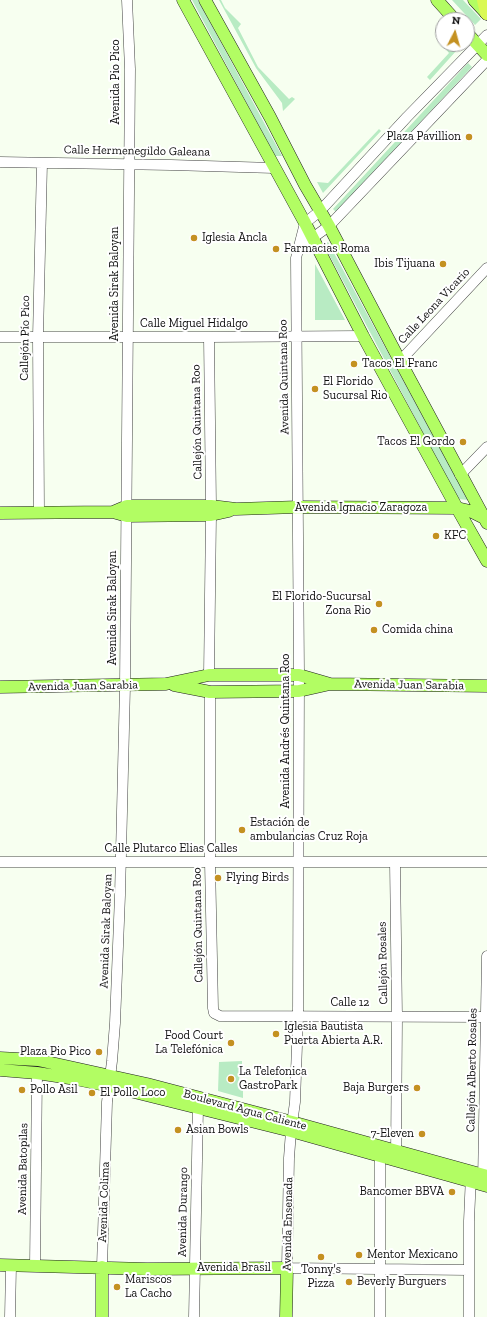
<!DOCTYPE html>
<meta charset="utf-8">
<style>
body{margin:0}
#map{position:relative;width:487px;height:1317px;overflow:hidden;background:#f7fff0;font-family:"Zilla Slab",serif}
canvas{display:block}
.north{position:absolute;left:435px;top:12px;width:40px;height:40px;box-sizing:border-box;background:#fff;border:1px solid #9f9f9f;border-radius:50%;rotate:6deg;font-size:11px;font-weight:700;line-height:16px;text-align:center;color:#0f0f0f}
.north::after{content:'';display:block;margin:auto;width:14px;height:18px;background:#c49121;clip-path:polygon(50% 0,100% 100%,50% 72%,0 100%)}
</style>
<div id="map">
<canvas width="487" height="1317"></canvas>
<div class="north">N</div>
</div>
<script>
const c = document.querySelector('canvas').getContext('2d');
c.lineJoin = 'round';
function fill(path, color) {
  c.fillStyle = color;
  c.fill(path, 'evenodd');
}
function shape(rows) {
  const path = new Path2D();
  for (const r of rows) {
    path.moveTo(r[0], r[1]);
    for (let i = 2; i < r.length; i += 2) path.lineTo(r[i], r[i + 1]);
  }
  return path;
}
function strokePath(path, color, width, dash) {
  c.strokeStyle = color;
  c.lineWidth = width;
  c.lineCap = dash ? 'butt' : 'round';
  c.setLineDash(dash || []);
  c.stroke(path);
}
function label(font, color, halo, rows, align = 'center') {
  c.font = font + ' "Zilla Slab",serif';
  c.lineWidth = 4;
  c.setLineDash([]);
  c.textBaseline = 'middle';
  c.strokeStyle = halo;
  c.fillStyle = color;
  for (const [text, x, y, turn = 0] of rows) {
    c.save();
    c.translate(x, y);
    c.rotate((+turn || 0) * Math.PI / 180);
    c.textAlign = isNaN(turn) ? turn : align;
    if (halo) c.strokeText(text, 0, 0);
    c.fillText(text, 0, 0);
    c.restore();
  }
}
fill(shape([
 [192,0,198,0,282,156,275,156],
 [219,0,221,0,225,8,241,24,238,28,258,67,289,99,292,97,295,99,283,111,282,103,256,68],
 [452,0,463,0,481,19,475,25],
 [447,44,452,44,457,50,430,80,427,77,449,53,444,47],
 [468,63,472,67,336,212,333,209],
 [379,129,381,131,323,193,317,182,328,183],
 [328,242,468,500,458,499,324,245],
 [315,264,345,320,315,320],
 [242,1061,242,1067,240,1067,239,1082,243,1082,243,1098,218,1091,219,1062]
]), '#b8ebc3');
const minor = shape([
 [0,162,171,165,274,168],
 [307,242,329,226,487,60],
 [0,337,209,337,363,336],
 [209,337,211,506],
 [400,361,487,268],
 [460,475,487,447],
 [39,513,38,337,42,163],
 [209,675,211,515],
 [210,692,210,862,213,1008,214,1013,220,1016,487,1017],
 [0,862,487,862],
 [395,862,397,1017,396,1158],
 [483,1182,487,956],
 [35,1266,37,1073],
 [102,1267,107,1102,112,1061,115,1023,120,895,125,686,130,69,127,0],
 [469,1270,287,1268,289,1158,291,1131,295,1102,298,1016,299,675,296,258,305,223,320,211,407,117,487,35],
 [10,1317,11,1266],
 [194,1317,198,1108],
 [380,1317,380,1155],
 [469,1317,469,1221,471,1175]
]);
const major = shape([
 [183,0,305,223,363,336,457,508,487,561],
 [205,0,270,117,305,185,329,226,400,361,487,523],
 [437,0,455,20],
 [474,0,487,14],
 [467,33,487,55],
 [113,512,127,506,211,506,236,509,298,507,457,508,470,511,484,518],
 [0,513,113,512,127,516,211,515,229,511],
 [174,685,210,692,299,691,330,684,487,686],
 [0,687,166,684,209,675,299,675,330,684],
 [0,1058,38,1060,147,1084,292,1122,487,1176],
 [0,1070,37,1073,76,1079,110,1086,291,1131,487,1186],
 [0,1265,147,1269,287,1268,286,1317],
 [102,1317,102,1267]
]);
const highway = shape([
 [484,0,487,13]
]);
strokePath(minor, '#424242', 11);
strokePath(major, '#202020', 13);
strokePath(highway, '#202020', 15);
strokePath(minor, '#fff', 10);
strokePath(major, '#b2fd63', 12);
strokePath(highway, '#daf954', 14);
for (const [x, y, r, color] of [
 [469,137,4,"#c49121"],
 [194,238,4,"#c49121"],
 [276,249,4,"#c49121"],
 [443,264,4,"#c49121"],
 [354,364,4,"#c49121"],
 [315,389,4,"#c49121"],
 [463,442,4,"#c49121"],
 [436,536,4,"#c49121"],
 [379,604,4,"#c49121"],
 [374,630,4,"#c49121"],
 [242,830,4,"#c49121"],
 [218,878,4,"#c49121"],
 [276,1034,4,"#c49121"],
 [231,1043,4,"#c49121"],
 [99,1052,4,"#c49121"],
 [231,1079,4,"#c49121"],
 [417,1088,4,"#c49121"],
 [22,1090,4,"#c49121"],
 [92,1093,4,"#c49121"],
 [178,1130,4,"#c49121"],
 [422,1134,4,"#c49121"],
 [452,1192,4,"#c49121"],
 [359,1255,4,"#c49121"],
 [321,1257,4,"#c49121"],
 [349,1282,4,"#c49121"],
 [117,1287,4,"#c49121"]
]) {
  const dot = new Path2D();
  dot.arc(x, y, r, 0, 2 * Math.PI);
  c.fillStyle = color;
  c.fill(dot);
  strokePath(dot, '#fff', 1.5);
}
label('12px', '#0f0f0f', '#fff', [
 ["Avenida Pio Pico",116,82,-90],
 ["Calle Hermenegildo Galeana",137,151,1],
 ["Avenida Sirak Baloyan",115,284,-90],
 ["Calle Leona Vicario",434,306,-47],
 ["Calle Miguel Hidalgo",194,324],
 ["Callejón Pío Pico",25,338,-89],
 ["Avenida Quintana Roo",284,377,-91],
 ["Callejón Quintana Roo",197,422,-91],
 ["Avenida Ignacio Zaragoza",361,508],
 ["Avenida Sirak Baloyan",113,608,-90],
 ["Avenida Juan Sarabia",409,685,1],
 ["Avenida Juan Sarabia",83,686,-1],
 ["Avenida Andrés Quintana Roo",286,731,-90],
 ["Calle Plutarco Elias Calles",171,849],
 ["Callejón Quintana Roo",198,925,-91],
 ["Avenida Sirak Baloyan",106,931,-88],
 ["Callejón Rosales",383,963,-91],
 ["Calle 12",350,1003],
 ["Callejón Alberto Rosales",472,1070,-89],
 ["Boulevard Agua Caliente",245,1110,15],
 ["Avenida Batopilas",23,1169,-89],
 ["Avenida Colima",104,1202,-88],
 ["Avenida Durango",183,1212,-89],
 ["Avenida Ensenada",288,1224,-89],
 ["Avenida Brasil",234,1268]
]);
label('12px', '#0f0f0f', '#fff', [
 ["Plaza Pavillion",461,137,"right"],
 ["Iglesia Ancla",202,238],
 ["Farmacias Roma",284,249],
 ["Ibis Tijuana",435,264,"right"],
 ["Tacos El Franc",362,364],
 ["El Florido",323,382],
 ["Sucursal Rio",323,396],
 ["Tacos El Gordo",455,442,"right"],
 ["KFC",444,536],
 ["El Florido-Sucursal",371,597,"right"],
 ["Zona Rio",371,611,"right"],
 ["Comida china",382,630],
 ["Estación de",250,823],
 ["ambulancias Cruz Roja",250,837],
 ["Flying Birds",226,878],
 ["Iglesia Bautista",284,1027],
 ["Puerta Abierta A.R.",284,1041],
 ["Food Court",223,1036,"right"],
 ["La Telefónica",223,1050,"right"],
 ["Plaza Pio Pico",91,1052,"right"],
 ["La Telefonica",239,1072],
 ["GastroPark",239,1086],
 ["Baja Burgers",409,1088,"right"],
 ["Pollo Asil",30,1090],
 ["El Pollo Loco",100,1093],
 ["Asian Bowls",186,1130],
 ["7-Eleven",414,1134,"right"],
 ["Bancomer BBVA",444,1192,"right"],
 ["Mentor Mexicano",367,1255],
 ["Tonny's",321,1270,"center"],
 ["Pizza",321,1284,"center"],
 ["Mariscos",125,1280],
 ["La Cacho",125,1294],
 ["Beverly Burguers",357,1282]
], 'left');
</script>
